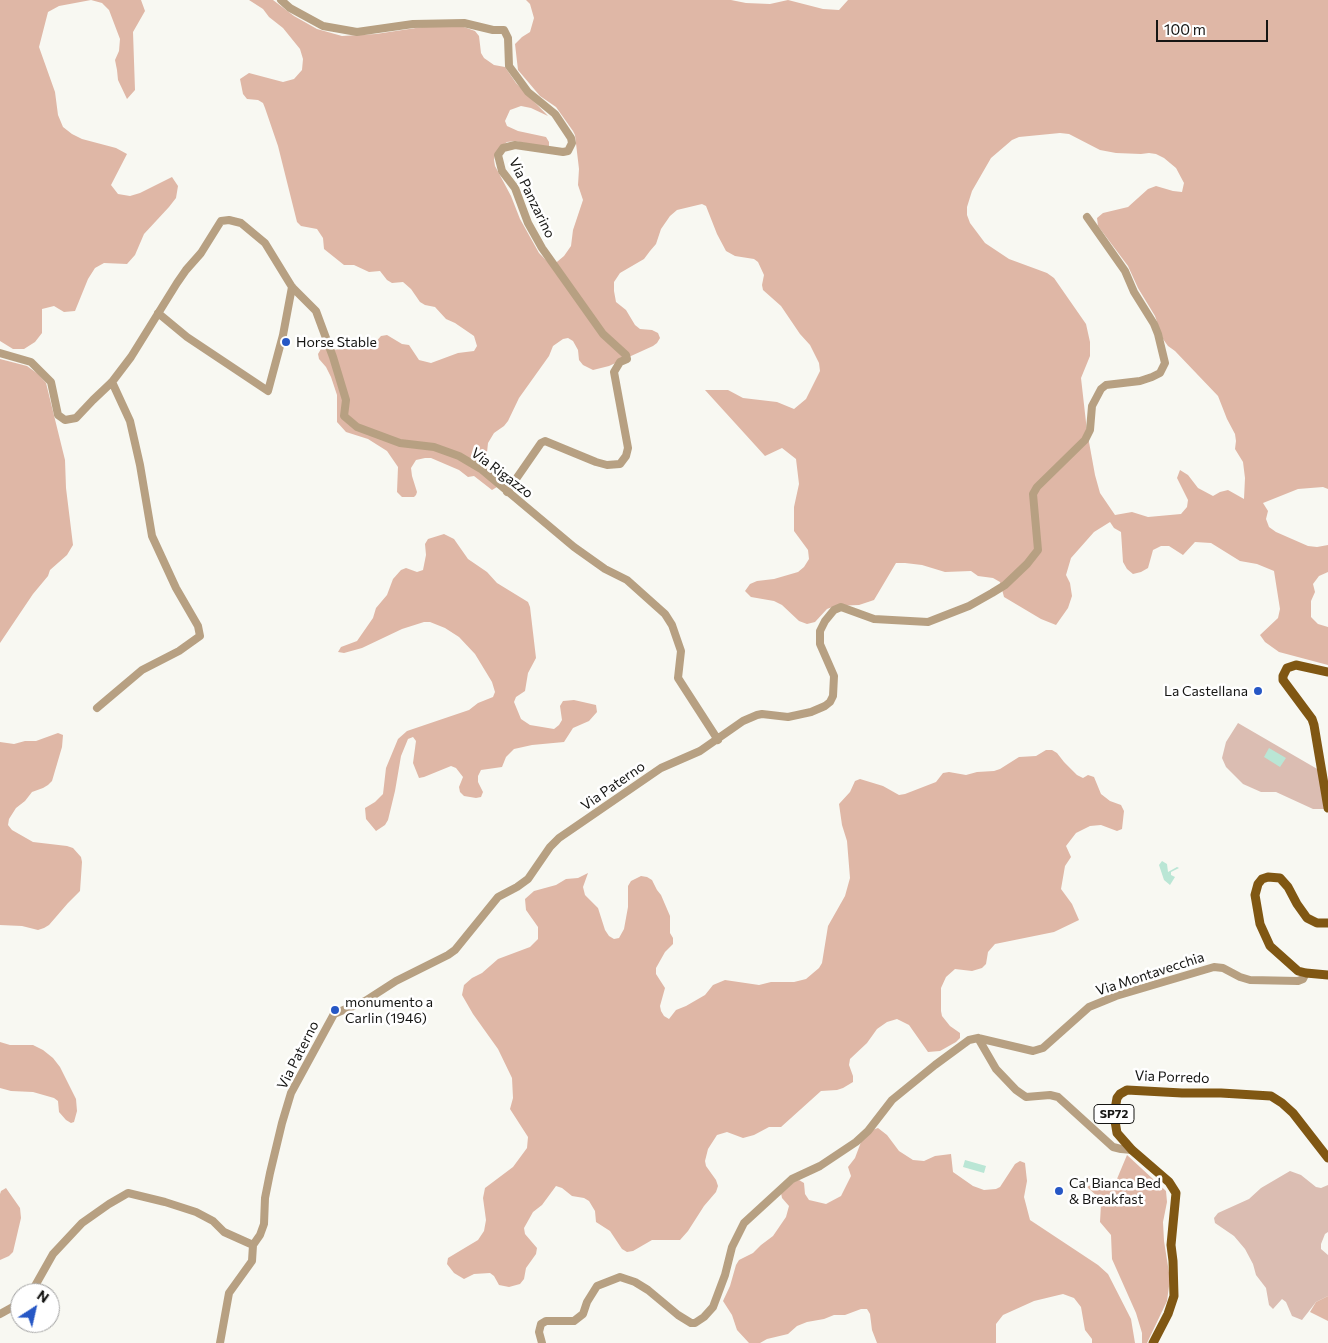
<!DOCTYPE html>
<style>
body{margin:0}
#map{position:relative;width:1328px;height:1343px;overflow:hidden;background:#f8f8f2;font-family:Commissioner,sans-serif}
canvas{display:block}
.north{position:absolute;left:10px;top:1283px;width:50px;height:50px;box-sizing:border-box;background:#fff;border:1px solid #a1a1a1;border-radius:50%;rotate:35deg;font-size:14px;font-weight:700;line-height:20px;text-align:center;color:#151513}
.north::after{content:'';display:block;margin:auto;width:18px;height:22px;background:#2657c5;clip-path:polygon(50% 0,100% 100%,50% 72%,0 100%)}
.scale{position:absolute;left:1156px;top:20px;width:112px;height:22px;box-sizing:border-box;border:2px solid #151513;border-top:0;padding-left:6px;font-size:15px;line-height:18px;white-space:nowrap;color:#151513;-webkit-text-stroke:4px #fff;paint-order:stroke}
</style>
<div id="map">
<canvas width="1328" height="1343"></canvas>
<div class="north">N</div>
<div class="scale">100 m</div>
</div>
<script>
const c = document.querySelector('canvas').getContext('2d');
c.lineJoin = 'round';
function fill(path, color) {
  c.fillStyle = color;
  c.fill(path, 'evenodd');
}
function shape(rows) {
  const path = new Path2D();
  for (const r of rows) {
    path.moveTo(r[0], r[1]);
    for (let i = 2; i < r.length; i += 2) path.lineTo(r[i], r[i + 1]);
  }
  return path;
}
function strokePath(path, color, width, dash) {
  c.strokeStyle = color;
  c.lineWidth = width;
  c.lineCap = dash ? 'butt' : 'round';
  c.setLineDash(dash || []);
  c.stroke(path);
}
function label(font, color, halo, rows, align = 'center') {
  c.font = font + ' Commissioner,sans-serif';
  c.lineWidth = 5;
  c.setLineDash([]);
  c.textBaseline = 'middle';
  c.strokeStyle = halo;
  c.fillStyle = color;
  for (const [text, x, y, turn = 0] of rows) {
    c.save();
    c.translate(x, y);
    c.rotate((+turn || 0) * Math.PI / 180);
    c.textAlign = isNaN(turn) ? turn : align;
    if (halo) c.strokeText(text, 0, 0);
    c.fillText(text, 0, 0);
    c.restore();
  }
}
fill(shape([
 [1238,723,1319,770,1324,809,1313,809,1276,792,1261,792,1243,784,1226,767,1222,758,1226,742],
 [1290,1171,1301,1175,1316,1187,1321,1188,1328,1185,1328,1232,1325,1234,1321,1244,1321,1249,1328,1255,1328,1296,1316,1302,1302,1320,1292,1316,1286,1302,1282,1299,1273,1309,1269,1305,1266,1288,1256,1275,1253,1264,1245,1249,1234,1236,1215,1223,1214,1218,1218,1213,1249,1199,1261,1188]
]), '#dbbdb2');
fill(shape([
 [0,0,141,0,145,11,133,32,135,90,127,99,118,80,117,70,115,60,119,51,120,39,109,10,102,3,91,0,59,6,48,12,39,47,55,92,58,115,63,127,72,134,82,139,116,148,127,154,111,185,118,194,130,196,140,193,172,177,178,186,176,198,169,207,144,234,135,255,127,264,104,263,95,268,88,279,75,311,64,312,54,306,42,309,42,333,35,342,24,349,13,349,0,341],
 [249,0,273,0,294,16,317,29,342,36,376,34,429,26,464,27,475,31,479,36,481,53,484,58,494,65,505,67,516,83,548,116,531,108,521,106,510,110,505,121,507,126,518,131,546,137,549,142,549,148,515,141,507,142,500,147,495,154,494,160,495,166,511,196,520,219,539,253,552,266,564,256,571,246,573,230,583,200,578,185,579,169,575,135,573,131,556,107,540,96,518,70,515,44,522,37,530,32,534,18,530,4,526,0,731,0,746,3,770,4,788,0,823,9,839,10,848,0,1328,0,1328,489,1323,487,1298,489,1263,503,1268,511,1266,519,1269,527,1276,532,1308,546,1317,547,1328,545,1328,572,1319,576,1313,584,1315,592,1311,601,1311,617,1318,624,1328,627,1328,665,1279,652,1265,642,1260,635,1278,618,1280,609,1274,571,1257,564,1240,561,1211,543,1195,542,1183,555,1169,546,1161,546,1153,550,1148,568,1141,572,1133,574,1127,569,1123,562,1121,532,1114,528,1110,522,1094,532,1071,558,1066,575,1070,583,1072,596,1068,608,1056,625,1041,619,1004,597,1000,582,993,578,978,576,971,571,945,572,922,565,905,563,896,563,874,600,859,605,835,606,827,609,815,622,807,624,799,621,782,605,774,601,751,597,745,591,750,584,757,581,774,579,798,572,804,567,809,559,808,550,794,531,794,507,799,484,796,459,782,448,765,456,705,390,728,390,743,398,777,402,794,409,806,399,820,371,819,363,810,345,800,334,781,306,763,290,762,285,764,275,758,262,754,259,735,256,726,251,717,234,706,206,702,204,677,210,670,216,661,229,656,244,650,251,644,259,620,273,614,282,614,291,616,302,626,310,635,325,640,329,652,330,658,333,660,338,657,343,653,346,609,366,593,370,583,365,579,360,578,350,573,341,568,338,563,339,553,346,549,356,519,398,508,421,504,426,494,433,488,443,486,462,498,475,497,487,492,490,474,476,468,477,459,470,431,458,425,458,416,460,411,468,412,476,417,492,416,495,414,497,402,497,397,492,398,467,387,451,368,439,346,432,337,422,337,395,331,377,326,367,319,359,318,354,324,344,326,344,333,350,357,347,362,348,373,345,381,336,387,335,402,344,409,345,419,360,431,363,458,353,474,351,477,346,474,336,455,323,446,319,435,307,425,305,420,302,411,289,403,282,392,283,387,280,380,271,369,272,354,265,344,265,324,249,323,238,317,229,301,226,297,222,278,146,265,108,263,103,258,100,247,99,243,94,240,79,249,73,283,82,294,79,302,70,303,59,300,49,283,28,269,17,263,9],
 [1060,133,1069,134,1100,150,1116,153,1141,154,1149,153,1156,154,1164,158,1176,168,1184,183,1182,192,1173,191,1156,186,1148,189,1128,207,1103,213,1097,218,1098,226,1128,266,1138,288,1155,316,1163,339,1168,346,1175,351,1218,396,1227,419,1235,434,1236,441,1235,449,1243,462,1245,478,1244,499,1228,490,1220,492,1213,496,1198,488,1188,475,1180,470,1177,478,1188,500,1187,507,1181,514,1148,517,1132,512,1115,515,1100,493,1095,475,1087,431,1081,378,1090,356,1090,342,1086,324,1054,278,1047,273,1009,259,985,243,970,223,967,215,967,207,972,191,991,158,1012,140,1019,137],
 [0,359,27,366,38,374,46,383,65,460,66,488,73,545,67,555,50,570,48,576,33,594,0,643],
 [444,534,454,539,468,559,487,572,497,583,528,602,530,607,536,658,528,673,525,691,516,697,514,702,521,719,530,725,554,729,559,725,562,720,560,706,563,701,574,700,596,705,597,712,589,721,573,728,564,742,532,745,514,749,506,757,502,767,481,770,478,776,478,782,483,792,481,797,476,798,464,796,460,792,459,787,463,777,456,768,451,766,424,777,419,778,413,763,416,741,413,737,408,739,401,756,395,791,388,820,385,825,376,831,366,819,365,808,375,802,383,794,386,768,398,739,407,731,469,710,478,703,493,697,495,692,492,682,475,654,459,637,445,628,430,622,424,622,402,629,362,648,344,653,338,652,341,647,357,641,373,618,376,608,387,595,393,579,401,570,406,568,417,572,423,570,426,555,425,544,428,539],
 [58,733,63,735,62,747,52,781,48,785,43,788,32,792,25,801,16,808,9,819,8,825,12,830,33,842,67,846,73,848,81,857,82,862,80,891,68,903,49,925,44,928,38,930,22,926,0,925,0,742,14,744,25,741,36,741],
 [1046,750,1052,750,1057,753,1064,762,1077,775,1083,778,1088,775,1094,777,1101,794,1110,801,1121,805,1124,811,1122,829,1117,831,1101,825,1090,826,1076,833,1066,846,1071,857,1065,866,1061,889,1072,904,1079,920,1054,932,995,944,988,952,986,964,982,968,972,971,955,969,946,977,941,988,941,1011,942,1016,950,1026,960,1033,960,1038,956,1042,940,1051,928,1052,909,1025,897,1019,887,1022,877,1029,867,1043,850,1059,849,1065,853,1076,853,1082,843,1088,837,1090,821,1091,781,1127,769,1127,754,1135,743,1138,727,1132,717,1135,708,1149,705,1161,706,1166,716,1180,718,1186,716,1192,704,1206,688,1231,680,1240,652,1240,633,1251,627,1252,622,1249,610,1231,596,1222,595,1211,589,1201,584,1198,572,1196,562,1188,556,1186,542,1205,533,1212,524,1228,525,1234,537,1248,536,1254,526,1268,524,1279,520,1284,509,1287,499,1285,494,1276,490,1273,474,1274,464,1279,454,1273,447,1264,448,1258,478,1240,484,1231,486,1220,483,1198,485,1188,513,1167,527,1148,528,1137,510,1109,513,1098,512,1078,498,1049,473,1014,462,995,464,985,472,978,482,973,498,959,530,947,538,939,538,927,526,910,525,899,534,891,556,885,566,879,578,878,588,873,583,887,585,895,598,908,605,930,609,936,614,939,619,938,624,929,628,907,628,886,631,881,641,876,647,877,652,880,657,890,661,895,670,916,670,933,673,938,673,944,665,952,656,968,656,974,665,988,660,1006,661,1011,664,1016,669,1019,676,1010,686,1006,705,995,713,985,725,980,759,985,771,982,794,982,806,979,819,968,822,963,828,926,845,896,850,878,847,841,842,825,839,804,850,792,855,781,860,779,883,786,899,795,905,794,936,782,943,773,949,772,966,775,977,772,994,771,1000,769,1019,757,1036,756],
 [0,1042,10,1045,33,1045,43,1050,53,1058,60,1067,76,1099,77,1111,74,1122,71,1123,66,1120,59,1112,58,1101,54,1098,33,1092,11,1091,0,1088],
 [878,1128,887,1135,899,1151,913,1160,924,1161,935,1156,951,1154,953,1172,973,1186,984,1190,996,1189,1000,1187,1015,1164,1020,1161,1025,1163,1027,1181,1024,1197,1030,1220,1098,1265,1108,1274,1131,1319,1135,1343,1092,1343,1092,1339,1085,1330,1081,1307,1074,1298,1063,1294,1034,1301,1003,1315,996,1324,996,1343,877,1343,872,1330,870,1314,867,1309,861,1309,845,1315,834,1315,824,1319,807,1322,797,1326,788,1334,767,1339,760,1343,749,1343,737,1330,732,1315,723,1301,730,1286,736,1265,739,1260,753,1253,761,1245,773,1236,786,1217,789,1206,782,1198,781,1193,794,1182,799,1180,804,1183,805,1194,809,1200,826,1204,841,1196,851,1176,848,1167,855,1158,861,1142,872,1130],
 [1127,1155,1166,1191,1167,1202,1163,1222,1164,1241,1170,1279,1167,1301,1147,1343,1142,1343,1142,1333,1136,1313,1112,1259,1111,1235,1100,1222,1101,1204,1098,1197,1087,1187,1095,1183,1114,1186],
 [6,1188,20,1208,21,1218,13,1252,9,1256,0,1260,0,1194,1,1191],
 [1328,1296,1328,1321,1310,1312,1316,1302]
]), '#dfb7a6');
fill(shape([
 [1269,748,1286,758,1280,767,1264,757],
 [1162,861,1167,864,1168,872,1177,867,1179,868,1171,872,1171,875,1175,877,1170,885,1164,880,1159,865],
 [965,1160,986,1166,984,1173,963,1167]
]), '#bae6d5');
strokePath(shape([
 [281,0,290,8,323,26,357,32,413,24,464,23,493,30,504,30,508,38,509,66,528,92,555,114,571,138,572,143,568,151,563,152,515,145,503,148,498,155,502,171,515,188,528,223,542,248,603,334,626,355,627,359,620,362,614,372,628,448,626,456,620,464,607,465,596,462,545,441,541,443,507,492],
 [158,313,187,337,268,391,283,335,292,287],
 [0,353,31,362,51,382,58,415,65,420,76,418,93,400,112,382,131,357,177,283,186,270,201,253,221,221,229,220,241,223,265,243,292,287,316,311,333,357,346,400,344,416,357,427,400,443,434,447,459,456,481,469,574,547,605,569,627,580,665,614,672,625,681,651,678,678,718,740],
 [97,708,142,670,179,651,200,636,198,626,176,588,152,536,140,465,130,421,112,382],
 [978,1038,996,1069,1016,1090,1026,1097,1050,1095,1058,1097,1113,1147,1121,1149,1132,1150],
 [31,1293,53,1254,82,1223,109,1204,128,1193,165,1202,196,1212,213,1221,224,1232,253,1245,260,1235,264,1224,265,1198,270,1173,282,1123,291,1093,334,1014,365,1001,396,981,448,955,455,950,498,897,517,887,528,879,550,847,559,838,661,768,700,751,743,721,757,715,762,714,788,717,811,712,825,706,830,702,833,696,834,676,820,644,820,631,825,621,834,610,841,607,874,619,928,622,969,606,992,593,1005,585,1027,564,1038,550,1033,494,1037,487,1085,440,1090,430,1092,406,1101,389,1106,385,1140,381,1152,377,1160,373,1165,363,1158,334,1154,324,1134,292,1125,271,1087,217],
 [0,1314,20,1303],
 [220,1343,229,1293,252,1261,253,1245],
 [542,1343,539,1332,541,1324,546,1321,574,1321,583,1314,587,1302,597,1286,620,1277,635,1282,648,1290,678,1315,691,1323,695,1323,704,1317,713,1307,725,1275,732,1247,744,1223,792,1179,820,1166,856,1142,868,1131,892,1100,935,1065,969,1040,978,1038,1033,1051,1043,1048,1089,1007,1116,996,1214,967,1223,968,1240,977,1250,980,1298,981,1303,979,1306,973]
]), '#b7a082', 8);
strokePath(shape([
 [1328,672,1296,665,1287,668,1283,676,1283,680,1312,719,1314,725,1328,808],
 [1328,923,1317,923,1307,918,1297,904,1288,887,1280,878,1268,877,1262,879,1258,884,1255,895,1260,924,1270,946,1298,971,1306,973,1328,975],
 [1153,1343,1168,1314,1174,1296,1173,1261,1171,1245,1176,1193,1169,1182,1132,1150,1117,1133,1114,1115,1117,1098,1120,1094,1127,1090,1182,1093,1221,1093,1271,1096,1282,1103,1293,1113,1328,1158]
]), '#805713', 9);
for (const [x, y, r, color] of [
 [286,342,5,"#2657c5"],
 [1258,691,5,"#2657c5"],
 [335,1010,5,"#2657c5"],
 [1059,1191,5,"#2657c5"]
]) {
  const dot = new Path2D();
  dot.arc(x, y, r, 0, 2 * Math.PI);
  c.fillStyle = color;
  c.fill(dot);
  strokePath(dot, '#fff', 2);
}
for (const [x, y, w] of [
 [1114,1114,40]
]) {
  const box = new Path2D();
  box.roundRect(x - w / 2, y - 9.5, w, 19, 4);
  c.fillStyle = '#fff';
  c.fill(box);
  strokePath(box, '#151513', 1);
}
label('bold 12px', '#151513', null, [
 ["SP72",1114,1114]
]);
label('14px', '#151513', '#fff', [
 ["Via Panzarino",532,198,64],
 ["Via Rigazzo",502,473,37],
 ["Via Paterno",613,786,-35],
 ["Via Montavecchia",1150,974,-18],
 ["Via Paterno",298,1055,-63],
 ["Via Porredo",1172,1077,2]
]);
label('14px', '#151513', '#fff', [
 ["Horse Stable",296,342],
 ["La Castellana",1248,691,"right"],
 ["monumento a",345,1002],
 ["Carlin (1946)",345,1018],
 ["Ca' Bianca Bed",1069,1183],
 ["& Breakfast",1069,1199]
], 'left');
</script>
